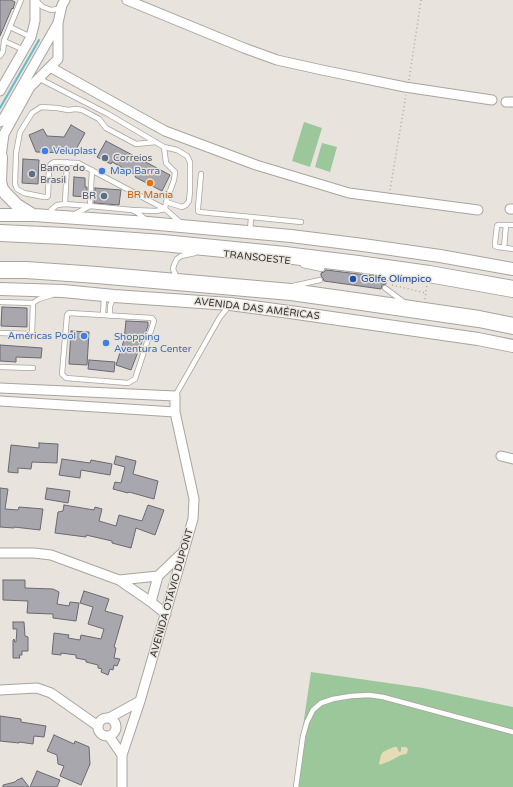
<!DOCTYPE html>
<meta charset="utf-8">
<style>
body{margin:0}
canvas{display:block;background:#e9e3dd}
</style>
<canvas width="513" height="787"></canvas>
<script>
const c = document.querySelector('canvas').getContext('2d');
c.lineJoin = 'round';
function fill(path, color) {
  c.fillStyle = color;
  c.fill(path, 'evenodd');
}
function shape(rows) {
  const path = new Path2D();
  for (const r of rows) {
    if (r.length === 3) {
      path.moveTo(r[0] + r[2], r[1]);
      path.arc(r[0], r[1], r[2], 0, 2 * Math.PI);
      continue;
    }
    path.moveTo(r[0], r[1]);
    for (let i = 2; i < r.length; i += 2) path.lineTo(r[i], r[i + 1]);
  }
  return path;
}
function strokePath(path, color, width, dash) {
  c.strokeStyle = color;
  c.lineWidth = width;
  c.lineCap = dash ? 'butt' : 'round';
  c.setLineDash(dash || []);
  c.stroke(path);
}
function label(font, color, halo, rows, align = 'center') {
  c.font = font + ' "Varela Round",sans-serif';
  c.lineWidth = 3;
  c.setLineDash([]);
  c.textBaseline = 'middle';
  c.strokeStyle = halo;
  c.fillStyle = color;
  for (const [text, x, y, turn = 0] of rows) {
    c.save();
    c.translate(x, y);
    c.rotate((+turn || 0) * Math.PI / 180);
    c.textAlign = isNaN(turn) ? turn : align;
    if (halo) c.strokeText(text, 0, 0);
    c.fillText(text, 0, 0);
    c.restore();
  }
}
fill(shape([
 [304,122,322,128,310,167,292,161],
 [322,143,337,147,330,172,315,167],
 [311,672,423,688,513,707,513,787,294,787]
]), '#9bc79b');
fill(shape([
 [394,747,397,747,399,752,401,751,401,747,406,747,408,749,407,753,406,754,401,755,390,761,382,764,380,765,379,763,381,755,383,752,389,749]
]), '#e5dbb6');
strokePath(shape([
 [0,108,39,40]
]), '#61bccc', 2);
const building = shape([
 [0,0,11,0,15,2,13,9,12,8,0,36,0,0],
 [71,125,85,133,74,153,36,152,29,135,43,129,47,136,64,137,71,125],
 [106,141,170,175,162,191,135,177,136,175,112,162,111,164,97,157,106,141],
 [23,159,39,160,38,184,22,183,23,159],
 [74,177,85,178,85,187,87,187,87,197,73,196,74,177],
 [95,188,121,190,119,205,94,203,95,188],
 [326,270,382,277,383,280,386,282,386,284,382,285,381,289,324,281,323,278,321,276,321,273,324,272,326,270],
 [2,307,27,308,27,327,1,326,2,307],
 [126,321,148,322,148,326,131,370,116,365,124,340,126,321],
 [71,331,89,332,87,365,69,364,71,331],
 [0,345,42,348,41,358,16,357,16,362,0,361,0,345],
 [89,360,115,362,114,372,88,369,89,360],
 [39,443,58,444,57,463,32,462,31,469,18,468,18,473,8,472,11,445,39,448,39,443],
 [116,456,136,461,133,474,158,481,154,499,129,492,128,493,113,489,115,482,121,483,125,467,114,464,116,456],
 [62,459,90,463,91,460,112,464,110,475,81,470,80,478,59,475,62,459],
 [0,488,8,489,5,509,18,510,19,507,43,509,40,530,14,527,14,528,0,527,0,488],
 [47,488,70,491,68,503,45,499,47,488],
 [64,505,94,510,95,507,102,509,99,521,116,526,119,515,142,521,148,505,164,510,155,535,136,528,131,548,112,543,112,541,86,535,86,537,55,533,58,512,63,511,64,505],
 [3,580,25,580,25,588,53,589,59,592,57,604,69,606,70,602,79,603,76,621,53,618,53,614,27,613,28,601,3,600,3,580],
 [84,591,109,599,105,611,123,616,114,647,116,648,114,658,120,659,117,666,114,665,113,670,110,669,108,675,101,672,102,669,98,668,98,665,86,662,86,660,76,658,76,655,61,653,61,655,52,654,54,633,69,635,68,638,80,640,81,635,101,639,104,629,88,624,93,607,80,603,84,591],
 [13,622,24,622,25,636,28,637,28,651,22,651,22,655,19,655,20,658,13,658,13,640,14,639,15,642,16,642,17,629,13,629,13,622],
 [0,716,21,719,21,722,46,726,44,737,34,736,33,744,19,742,19,743,0,741,0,716],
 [54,735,74,744,75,741,89,747,90,764,81,785,60,776,64,766,58,764,57,755,47,751,54,735],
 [37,771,60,780,57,787,30,787,37,771],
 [22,778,29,787,3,787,3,785,15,782,17,780,22,778]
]);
fill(building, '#a8a7ae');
strokePath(building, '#6a6970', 1);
const lane = shape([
 [35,0,43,7,51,10,57,9,61,6],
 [10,27,31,37],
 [4,41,24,50],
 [0,56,3,51,4,41,21,0],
 [38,78,108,114,164,147,177,150,187,156,190,162,190,191,189,201,186,205,182,207,166,202],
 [156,142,136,144,106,128,99,119,82,110,76,109,68,110,57,108,41,107,32,113,20,132,16,153,15,184,17,189,24,193,44,197,47,197,48,196,49,167,51,164,54,162,78,163,165,209,181,223],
 [49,167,67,168],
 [201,174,198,208,198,211,199,212,251,217],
 [65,204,67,162],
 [51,210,57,205,65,204,90,206,92,170],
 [132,210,156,211,165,209,166,202,174,180,175,172,166,163,164,147],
 [75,214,90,206,132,210,138,213,146,220],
 [513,225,498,225,497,226,495,243,495,246,498,247,513,249],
 [250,231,251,217,301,222],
 [504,248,506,225],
 [303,265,322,269],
 [176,276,173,269,174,265,177,259,181,256,195,253],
 [386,278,404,277],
 [293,286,320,280],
 [385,288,405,303],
 [0,302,33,303,39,299,52,295],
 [69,313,152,318,154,321,135,379,128,383,66,378,62,374,67,315,69,313],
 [103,315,104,297],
 [110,316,110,306,114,296],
 [0,333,32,334,33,303],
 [0,367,33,368],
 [175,396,220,317,229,306],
 [296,787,303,736,307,722,313,710,321,703,333,699,351,696,369,695,383,697,513,732]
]);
const street = shape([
 [127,0,244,48,277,60,322,70,405,87,492,100],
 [50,67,165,131,256,165,349,193,478,210],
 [0,91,31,37,35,21,35,0],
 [506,102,513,102],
 [0,122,2,121,58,23,62,5,65,0],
 [0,158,1,157,4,134,30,87,58,59,58,23],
 [510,209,513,209],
 [0,388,175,396,175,412,194,499,193,519,140,701,122,755,122,787],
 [0,401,175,412],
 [501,456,513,459],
 [0,553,34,553,51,555,119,580,151,602,166,614],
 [119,580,158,576,183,552],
 [151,602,158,576],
 [0,690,37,688,51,693,98,726],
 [107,727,9],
 [109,718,140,701],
 [109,736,122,755]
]);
const secondary = shape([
 [1,157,0,182,2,189,6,194,17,205,33,215],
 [0,215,34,215,148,223,291,236,363,245,440,256,513,269],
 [0,289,63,291,114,296,230,304,290,312,478,339,513,346]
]);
const highway = shape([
 [0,233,65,236,163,243,285,255,358,264,429,274,513,289],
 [0,270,26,270,97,275,291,292,355,301,479,319,513,326]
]);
strokePath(lane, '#a9a49e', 6);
strokePath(street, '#a9a49e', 11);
strokePath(secondary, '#a9a49e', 14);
strokePath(highway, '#a9a49e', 18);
strokePath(shape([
 [409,80,421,0],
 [390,190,406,95],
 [392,285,426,293],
 [425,299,427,285]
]), '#aca8a3', 1.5, [1, 3]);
strokePath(lane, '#fff', 4.5);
strokePath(street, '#fff', 9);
strokePath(secondary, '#fff', 12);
strokePath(highway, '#fff', 16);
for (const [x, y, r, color] of [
 [45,151,4,"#3f7fe0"],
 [105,158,4,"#5c6f8a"],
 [102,171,4,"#3f7fe0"],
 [32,174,4,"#5c6f8a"],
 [150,183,4,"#e8710a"],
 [104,196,4,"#5c6f8a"],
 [353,279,4,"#1a4fb4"],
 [84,336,4,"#3f7fe0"],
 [106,343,4,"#3f7fe0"]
]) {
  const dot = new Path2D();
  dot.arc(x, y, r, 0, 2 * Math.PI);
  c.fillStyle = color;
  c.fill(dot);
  strokePath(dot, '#e9e3dd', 1.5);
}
label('10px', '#366cbe', '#e9e3dd', [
 ["Veluplast",53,151],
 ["Map Barra",110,171],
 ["Américas Pool",76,336,"right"],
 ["Shopping",114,337],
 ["Aventura Center",114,349]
], 'left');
label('10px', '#4e5e75', '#e9e3dd', [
 ["Correios",113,158],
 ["Banco do",40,168],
 ["Brasil",40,180],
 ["BR",96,196,"right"]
], 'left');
label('10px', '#c56008', '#e9e3dd', [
 ["BR Mania",150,195]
]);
label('10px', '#363431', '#e9e3dd', [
 ["TRANSOESTE",257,258,6],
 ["AVENIDA DAS AMÉRICAS",257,309,7],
 ["AVENIDA OTÁVIO DUPONT",172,593,-74]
]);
label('10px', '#164399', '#e9e3dd', [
 ["Golfe Olímpico",361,279]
], 'left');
</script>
